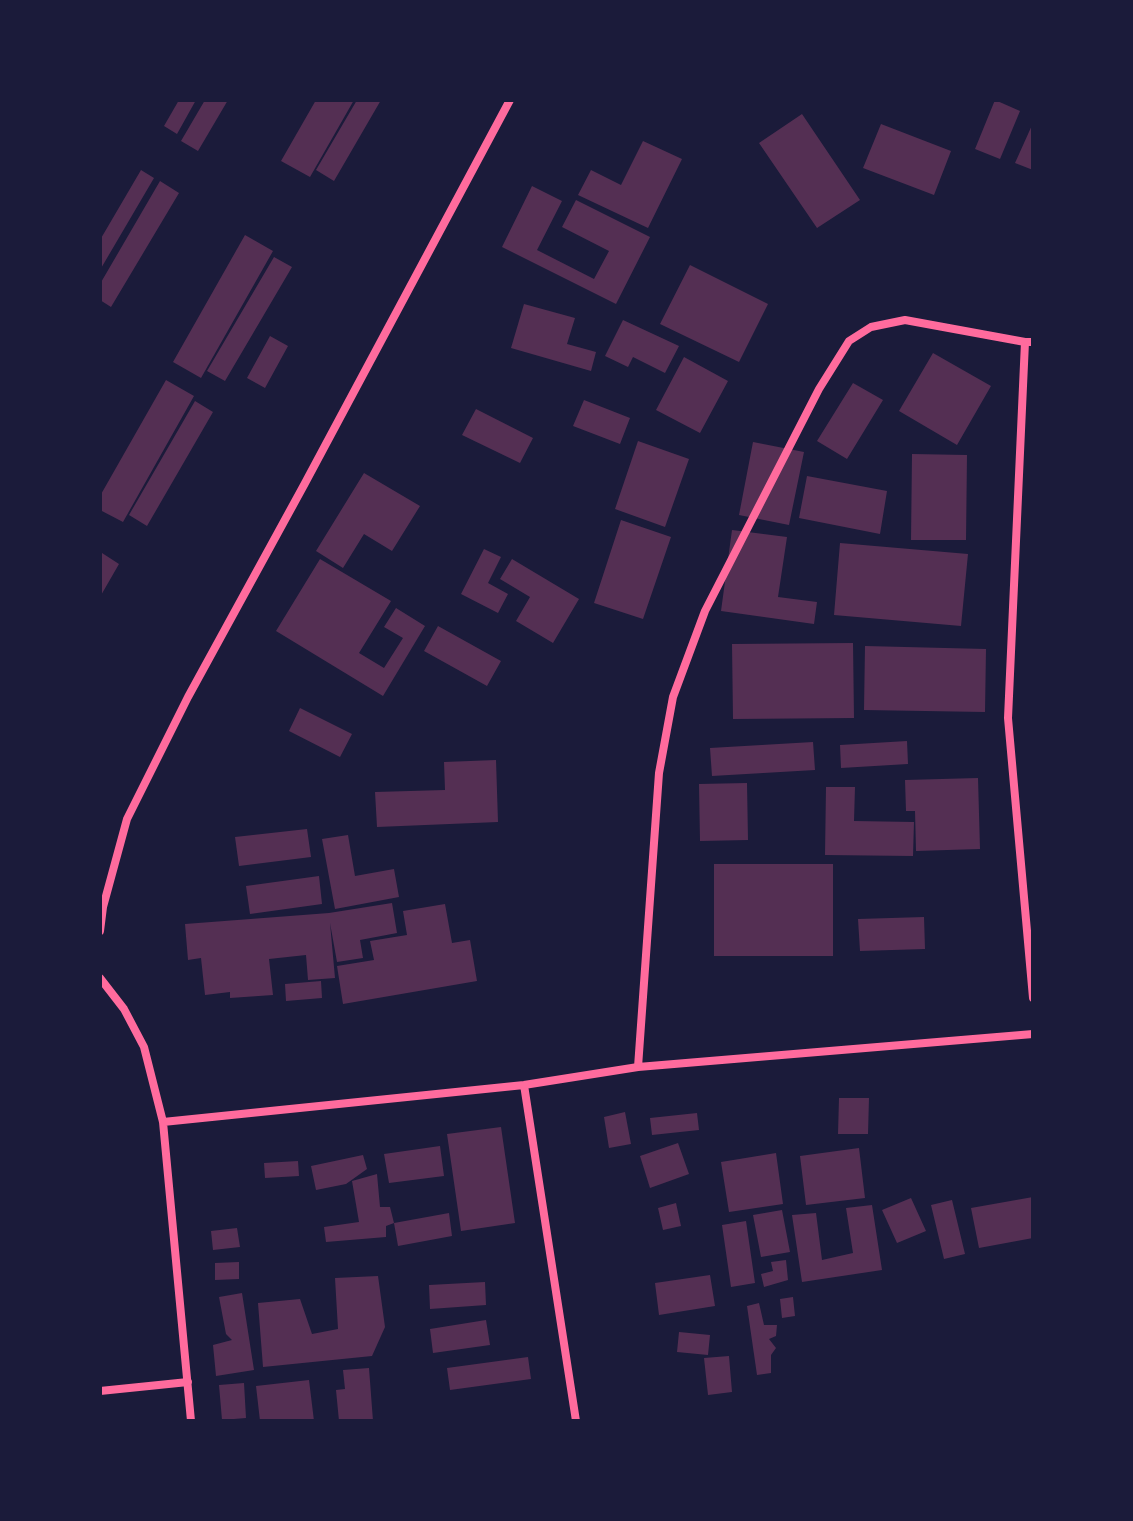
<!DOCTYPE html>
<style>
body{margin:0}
#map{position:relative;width:1133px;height:1521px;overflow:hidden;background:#1b1b3a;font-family:"IBM Plex Serif",serif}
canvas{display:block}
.frame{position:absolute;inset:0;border:102px solid #1b1b3a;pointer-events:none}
</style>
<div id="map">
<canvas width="1133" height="1521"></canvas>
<div class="frame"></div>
</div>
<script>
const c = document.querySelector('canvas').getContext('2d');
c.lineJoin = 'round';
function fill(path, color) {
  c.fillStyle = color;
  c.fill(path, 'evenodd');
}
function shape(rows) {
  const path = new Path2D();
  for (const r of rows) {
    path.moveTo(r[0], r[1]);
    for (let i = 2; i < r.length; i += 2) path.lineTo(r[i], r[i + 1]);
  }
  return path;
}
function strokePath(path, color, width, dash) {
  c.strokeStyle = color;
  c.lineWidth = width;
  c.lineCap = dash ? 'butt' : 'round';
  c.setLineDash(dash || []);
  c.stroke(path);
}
fill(shape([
 [179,100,196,100,177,134,164,126],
 [205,100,228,100,198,151,181,141],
 [316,100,354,100,310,177,281,161],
 [357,100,381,100,334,181,316,170],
 [995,100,1020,111,1000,159,975,149],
 [802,114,860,200,817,228,759,143],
 [1033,123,1033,170,1015,163],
 [881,124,951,151,934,195,863,168],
 [643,141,682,159,648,228,578,195,591,170,621,185],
 [141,170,154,178,100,270,100,240],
 [160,181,179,193,111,307,100,300,100,284],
 [532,186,562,201,537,250,594,279,609,251,562,227,576,200,650,237,616,304,502,247],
 [245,235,273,251,201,378,173,362],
 [274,257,292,267,225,381,207,371],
 [690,265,768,304,739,362,660,324],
 [524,304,575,318,567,344,596,352,591,371,511,348],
 [623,320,679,346,665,373,633,357,628,367,605,356],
 [270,336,288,346,265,388,247,378],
 [933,353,991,386,957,445,899,411],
 [684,357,728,381,700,433,656,410],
 [166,380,194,396,123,522,100,510,100,496],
 [853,383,883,400,847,459,817,441],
 [584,400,630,418,620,444,573,426],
 [195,401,213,412,147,526,129,515],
 [476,409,533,438,520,463,462,435],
 [638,441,689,459,665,527,615,509],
 [753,442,804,452,789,525,739,515],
 [912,454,967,455,966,540,911,540],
 [364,473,420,506,392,551,364,534,343,568,316,551],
 [807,476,887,491,880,534,799,518],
 [621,520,671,537,643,619,594,603],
 [732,530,787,537,778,597,817,602,814,624,721,611],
 [840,543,968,554,961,626,834,615],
 [484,549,501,557,488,583,508,594,498,613,461,594],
 [102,553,119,564,100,597,100,556],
 [320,559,391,601,359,653,384,668,403,638,384,627,396,608,425,626,383,696,276,631],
 [512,559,579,599,553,643,516,621,530,597,500,579],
 [438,626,501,661,487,686,424,651],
 [853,643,854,718,733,719,732,644],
 [865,646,986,649,985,712,864,710],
 [300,708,352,734,340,757,289,731],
 [907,741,908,764,841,768,840,745],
 [813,742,815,770,712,776,710,748],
 [496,760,498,822,377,827,375,792,445,790,444,762],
 [978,778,980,849,916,851,915,811,906,811,905,780],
 [747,783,748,840,700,841,699,784],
 [826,787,855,787,854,821,914,822,913,856,825,855],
 [307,829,311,857,239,866,235,837],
 [348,835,355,876,394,869,399,897,335,909,322,839],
 [714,864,833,864,833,956,714,956],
 [319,876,322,904,250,914,246,886],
 [392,903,397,933,360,940,363,958,337,962,330,923,335,978,308,980,306,955,269,959,273,995,230,998,230,992,205,995,201,958,188,960,185,924,329,913],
 [445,904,452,943,470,940,477,981,343,1004,337,966,374,960,370,941,407,935,403,911],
 [924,917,925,949,860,951,858,919],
 [321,981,322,998,286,1001,285,984],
 [839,1098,869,1098,868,1134,838,1134],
 [625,1112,631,1144,609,1148,604,1117],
 [697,1113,699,1130,652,1135,650,1118],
 [501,1127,515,1223,461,1231,447,1134],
 [678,1143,689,1174,650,1188,640,1156],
 [440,1146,444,1176,389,1183,384,1154],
 [859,1148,865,1198,806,1205,800,1156],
 [776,1153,783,1204,729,1212,721,1162],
 [363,1155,367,1169,346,1184,316,1190,311,1166],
 [298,1161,299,1176,265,1178,264,1163],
 [377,1174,380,1207,390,1207,394,1223,449,1213,452,1236,398,1246,394,1223,386,1226,386,1237,326,1242,324,1227,359,1222,352,1181],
 [1033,1197,1033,1238,979,1248,971,1208],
 [911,1198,926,1231,897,1243,882,1210],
 [952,1200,965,1254,944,1259,931,1205],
 [676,1203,681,1226,663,1230,658,1208],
 [872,1205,882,1270,802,1282,792,1215,816,1213,822,1260,853,1253,846,1208],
 [782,1210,790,1252,761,1257,753,1215],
 [746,1221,755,1283,731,1287,722,1225],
 [237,1228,240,1247,213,1250,211,1231],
 [786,1260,788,1280,764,1287,761,1274,773,1271,771,1262],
 [239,1262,239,1279,215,1280,215,1263],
 [710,1275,715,1306,659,1315,655,1283],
 [378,1276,385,1327,372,1356,263,1367,258,1303,300,1299,312,1334,338,1329,335,1278],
 [485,1282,486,1305,430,1309,429,1285],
 [242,1293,254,1370,216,1376,213,1345,232,1340,226,1334,219,1297],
 [793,1297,795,1316,782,1318,780,1299],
 [759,1303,764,1325,777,1325,776,1336,769,1339,776,1348,771,1355,771,1373,757,1375,747,1306],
 [486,1320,490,1345,433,1353,430,1329],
 [679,1332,710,1335,708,1355,677,1352],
 [729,1356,732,1392,708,1395,704,1358],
 [528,1357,531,1379,450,1390,447,1368],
 [369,1368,373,1421,339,1421,336,1390,345,1389,343,1370],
 [309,1380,314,1421,260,1421,256,1386],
 [244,1383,246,1418,222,1420,219,1385]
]), '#542f53');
strokePath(shape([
 [1025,342,1008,718,1033,998],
 [100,931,103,907,127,819,188,697,304,485,510,100],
 [100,978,124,1009,144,1047,163,1122,191,1421],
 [638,1067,659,773,673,697,705,611,819,389,849,341,871,327,905,320,1025,342,1033,342],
 [524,1085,576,1421],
 [163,1122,524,1085,638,1067,1033,1034],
 [100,1391,188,1382]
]), '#ff6b9d', 8);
</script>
